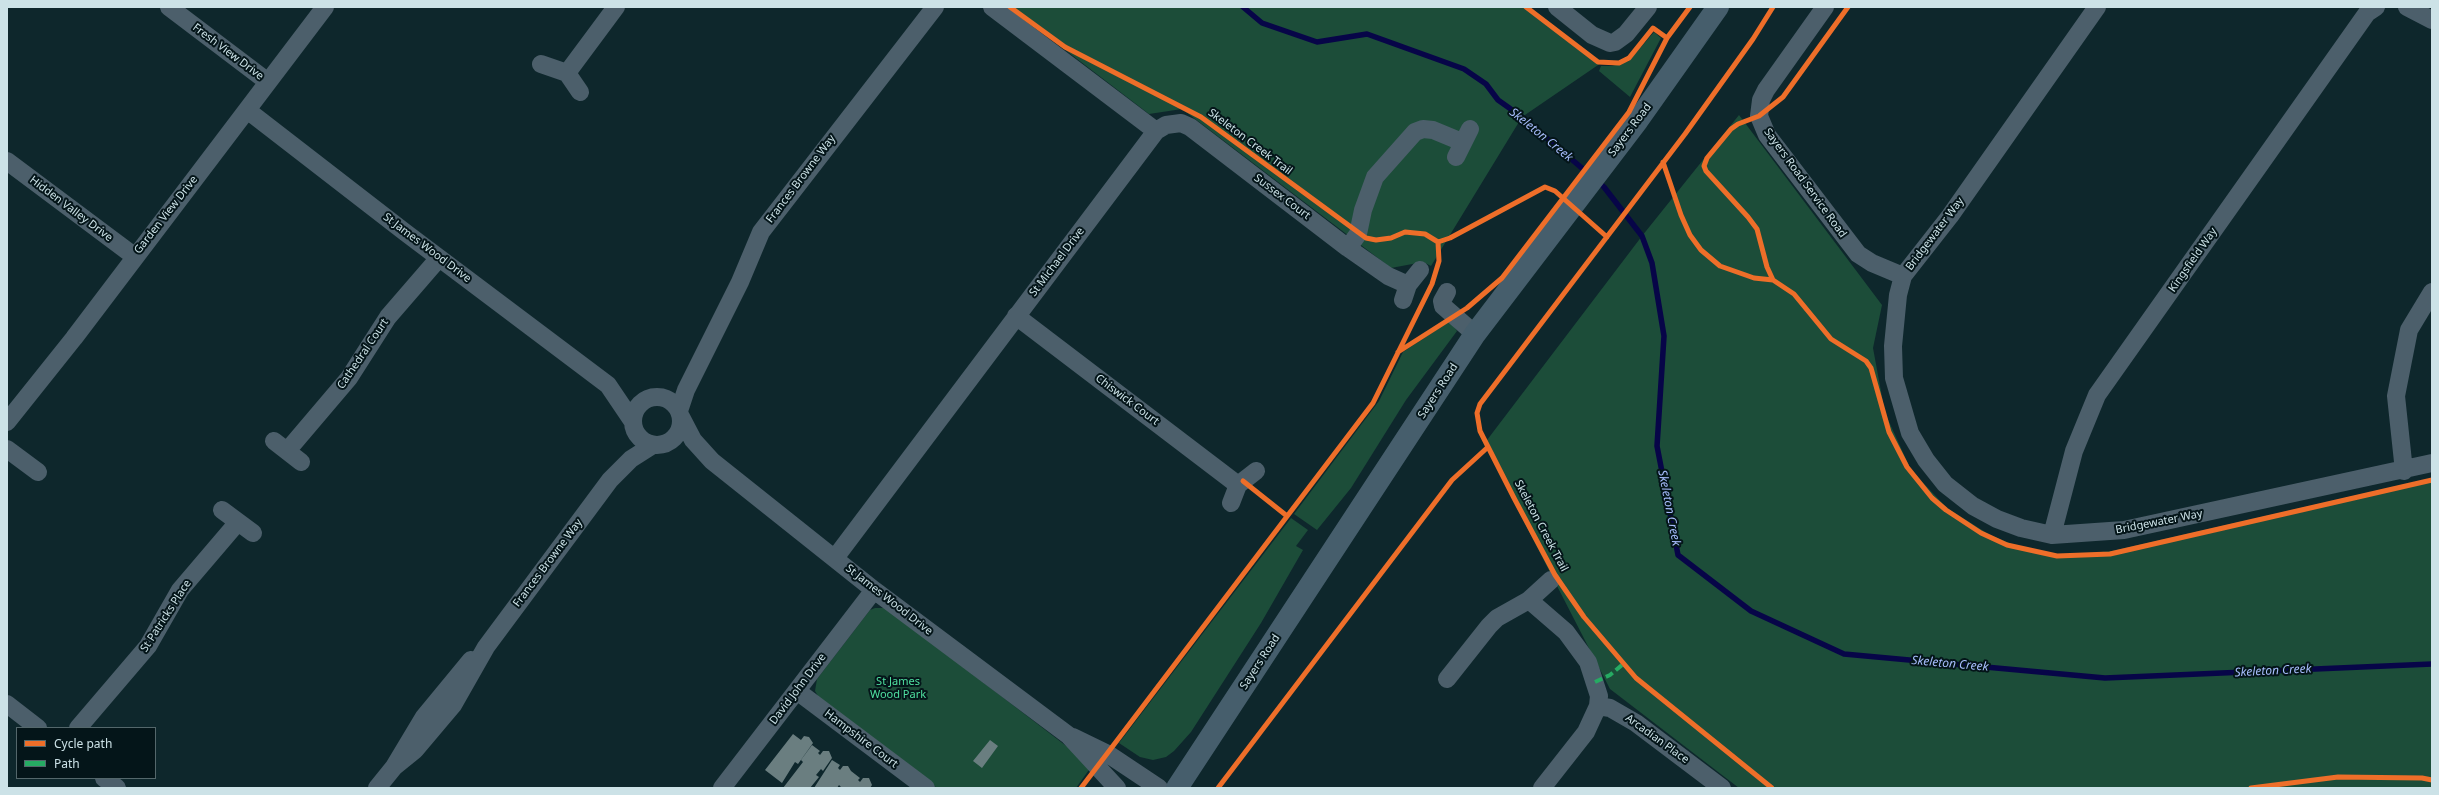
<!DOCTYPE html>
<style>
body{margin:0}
#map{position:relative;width:2439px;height:795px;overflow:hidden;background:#0e272c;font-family:"Noto Sans",sans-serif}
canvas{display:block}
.frame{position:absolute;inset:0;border:8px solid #cce2e7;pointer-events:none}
.legend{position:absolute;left:16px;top:727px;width:140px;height:52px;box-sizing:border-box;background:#041519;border:1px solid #54676b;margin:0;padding:5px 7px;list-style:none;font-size:12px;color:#cce2e7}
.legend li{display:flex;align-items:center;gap:8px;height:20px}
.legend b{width:20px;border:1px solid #54676b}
</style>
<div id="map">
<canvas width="2439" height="795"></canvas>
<div class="frame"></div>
<ul class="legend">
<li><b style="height:5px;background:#ee6e29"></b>Cycle path</li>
<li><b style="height:5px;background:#26ab63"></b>Path</li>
</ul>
</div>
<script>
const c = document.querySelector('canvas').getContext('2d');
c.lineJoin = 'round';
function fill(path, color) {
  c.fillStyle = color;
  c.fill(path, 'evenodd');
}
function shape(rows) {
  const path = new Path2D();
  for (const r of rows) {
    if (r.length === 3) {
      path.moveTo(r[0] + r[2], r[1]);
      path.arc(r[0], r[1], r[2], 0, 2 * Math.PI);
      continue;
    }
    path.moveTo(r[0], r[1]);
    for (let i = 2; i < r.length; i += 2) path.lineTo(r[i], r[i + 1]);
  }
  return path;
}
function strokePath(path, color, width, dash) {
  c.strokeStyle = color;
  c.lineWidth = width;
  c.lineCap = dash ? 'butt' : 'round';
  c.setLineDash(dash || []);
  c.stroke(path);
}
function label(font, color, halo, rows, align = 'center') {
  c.font = font + ' "Noto Sans",sans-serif';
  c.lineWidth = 4;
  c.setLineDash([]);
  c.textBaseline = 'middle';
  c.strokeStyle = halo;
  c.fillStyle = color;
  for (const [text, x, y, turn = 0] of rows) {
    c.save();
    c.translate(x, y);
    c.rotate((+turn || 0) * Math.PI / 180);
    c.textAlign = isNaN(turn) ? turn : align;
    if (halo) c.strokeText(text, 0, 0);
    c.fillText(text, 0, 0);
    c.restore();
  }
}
fill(shape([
 [1009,7,1530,7,1601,63,1522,117,1431,266,1423,262,1391,268,1182,109,1149,114],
 [1654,32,1661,38,1630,97,1599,71,1601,66,1612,66,1629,61],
 [1739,115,1882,305,1873,348,1885,413,1911,470,1947,508,1990,535,2029,551,2064,555,2112,551,2432,478,2432,788,1739,788,1610,689,1484,444,1642,236],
 [1450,321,1457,331,1406,400,1351,488,1317,530,1294,514,1379,401,1403,352],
 [1291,518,1308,530,1296,546,1303,550,1261,623,1191,732,1174,751,1166,757,1153,760,1140,757,1119,743],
 [875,608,884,608,890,611,1078,755,1091,767,1076,788,937,788,821,701,815,691,817,679,870,610]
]), '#1c4d39');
strokePath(shape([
 [1243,7,1262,23,1317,42,1367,34,1464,69,1486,84,1498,100,1522,117,1590,175],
 [1596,180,1604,187,1642,236,1652,263,1664,336,1657,446,1678,555,1751,611,1844,654,2105,678,2432,664]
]), '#070548', 5.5);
fill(shape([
 [793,734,801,740,804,736,809,737,813,743,798,764,795,762,782,783,765,770],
 [990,740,998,746,982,768,973,761],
 [812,745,820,751,818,753,820,755,823,751,829,751,832,758,823,771,821,769,816,775,819,777,810,788,783,788,803,762,801,760],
 [832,760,840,765,838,768,840,770,843,766,848,766,851,771,860,778,858,780,860,782,863,778,869,778,872,785,870,788,842,788,839,785,837,788,814,788]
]), '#6a7e80');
strokePath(shape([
 [169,7,268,82],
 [992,7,1156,131],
 [1557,7,1592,35,1610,43,1615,42,1626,34,1648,7],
 [1825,7,1766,90,1761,100,1759,116,1767,135,1858,254,1872,263,1903,276],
 [2097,7,1950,216,1903,276,1898,295,1893,346,1894,378,1910,433,1926,460,1945,484,1973,506,1997,519,2021,528,2052,535,2124,530,2432,463],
 [2407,7,2432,20],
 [541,64,567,73,580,92],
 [567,73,616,7],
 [247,110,406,233,608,385,633,422],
 [1456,157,1470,129],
 [7,161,134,256],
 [1348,248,1358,234,1363,210,1375,177,1415,132,1423,129,1433,130,1462,142],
 [1447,292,1442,301,1443,306,1475,334],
 [1403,300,1408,285,1420,270],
 [1016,316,1238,485],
 [657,421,24],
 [679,411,686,390,740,282,761,232,935,7],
 [681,417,693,440,712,461,874,590,1068,735,1117,788],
 [7,422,74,338,325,7],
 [274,441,301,462],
 [7,449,38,472],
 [287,451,349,378,388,317,439,258],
 [2404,471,2396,396,2409,330,2432,292],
 [1231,503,1238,485,1256,471],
 [222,510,253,533],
 [2052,535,2074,451,2097,395,2367,13,2376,7],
 [835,558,1156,131,1166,125,1181,123,1190,127,1348,248,1388,276,1408,285],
 [1529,600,1566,632,1588,662,1599,696,1598,706,1610,708,1636,723,1722,788],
 [1447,679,1489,626,1497,618,1529,600,1551,580],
 [797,691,926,788],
 [7,704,38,728],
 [78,728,148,646,180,590,238,522],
 [1073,737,1108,754,1159,788],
 [394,767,415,750,453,705,486,647,610,480,631,459,653,445],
 [104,778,117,788],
 [377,788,394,767,424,717,471,660],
 [722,788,874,590],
 [1542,788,1586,732,1598,706]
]), '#4c5f6b', 18);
strokePath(shape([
 [1177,788,1475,334,1638,120,1718,7]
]), '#465e6c', 22);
strokePath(shape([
 [1595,682,1610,675,1622,665]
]), '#26ab63', 4, [8, 4]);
strokePath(shape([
 [1010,7,1065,47,1201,117,1366,238,1376,240,1391,238,1405,232,1425,234,1438,242],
 [1526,7,1598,62,1619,63,1629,58,1653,28,1667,38],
 [1663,162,1681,215,1690,235,1701,250,1720,266,1754,278,1773,280,1794,294,1831,339,1866,361,1871,368,1889,432,1907,467,1932,498,1946,510,1981,533,2007,545,2057,556,2110,554,2432,480],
 [1438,242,1450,238,1545,187,1555,191,1607,237],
 [1773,280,1767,267,1757,229,1748,217,1706,171,1704,166,1707,158,1731,129,1738,124,1759,116,1783,97,1848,7],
 [1398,352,1467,308,1502,278,1629,112,1667,38,1690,7],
 [1243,481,1287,516],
 [1081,788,1373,403,1432,284,1439,261,1438,242],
 [1218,788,1452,480,1488,447],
 [1772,788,1636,678,1584,617,1555,575,1514,498,1480,431,1477,413,1480,404,1685,134,1753,39,1773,7],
 [2251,788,2338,777,2422,778,2432,780]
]), '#ee6e29', 5);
label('11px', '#cce2e7', '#041519', [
 ["Fresh View Drive",228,52,37],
 ["Sayers Road",1630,130,-53],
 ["Skeleton Creek Trail",1250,142,37],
 ["Frances Browne Way",801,179,-53],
 ["Sayers Road Service Road",1805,183,54],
 ["Sussex Court",1282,197,37],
 ["Hidden Valley Drive",71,209,37],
 ["Garden View Drive",166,215,-52],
 ["Bridgewater Way",1935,234,-53],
 ["St James Wood Drive",427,248,37],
 ["Kingsfield Way",2193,260,-55],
 ["St Michael Drive",1057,262,-53],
 ["Cathedral Court",363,354,-56],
 ["Sayers Road",1438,391,-57],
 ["Chiswick Court",1127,400,37],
 ["Bridgewater Way",2159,522,-11],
 ["Skeleton Creek Trail",1541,526,62],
 ["Frances Browne Way",548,563,-53],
 ["St James Wood Drive",889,600,38],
 ["St Patricks Place",166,616,-57],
 ["Sayers Road",1260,662,-57],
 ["David John Drive",798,689,-53],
 ["Hampshire Court",861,739,37],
 ["Arcadian Place",1657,739,36]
]);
label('11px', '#4fe0a0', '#041519', [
 ["St James",898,682],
 ["Wood Park",898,695]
]);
label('italic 12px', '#a7bdfc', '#041519', [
 ["Skeleton Creek",1541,135,39],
 ["Skeleton Creek",1669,508,79],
 ["Skeleton Creek",1950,664,5],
 ["Skeleton Creek",2273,671,-3]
]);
</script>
